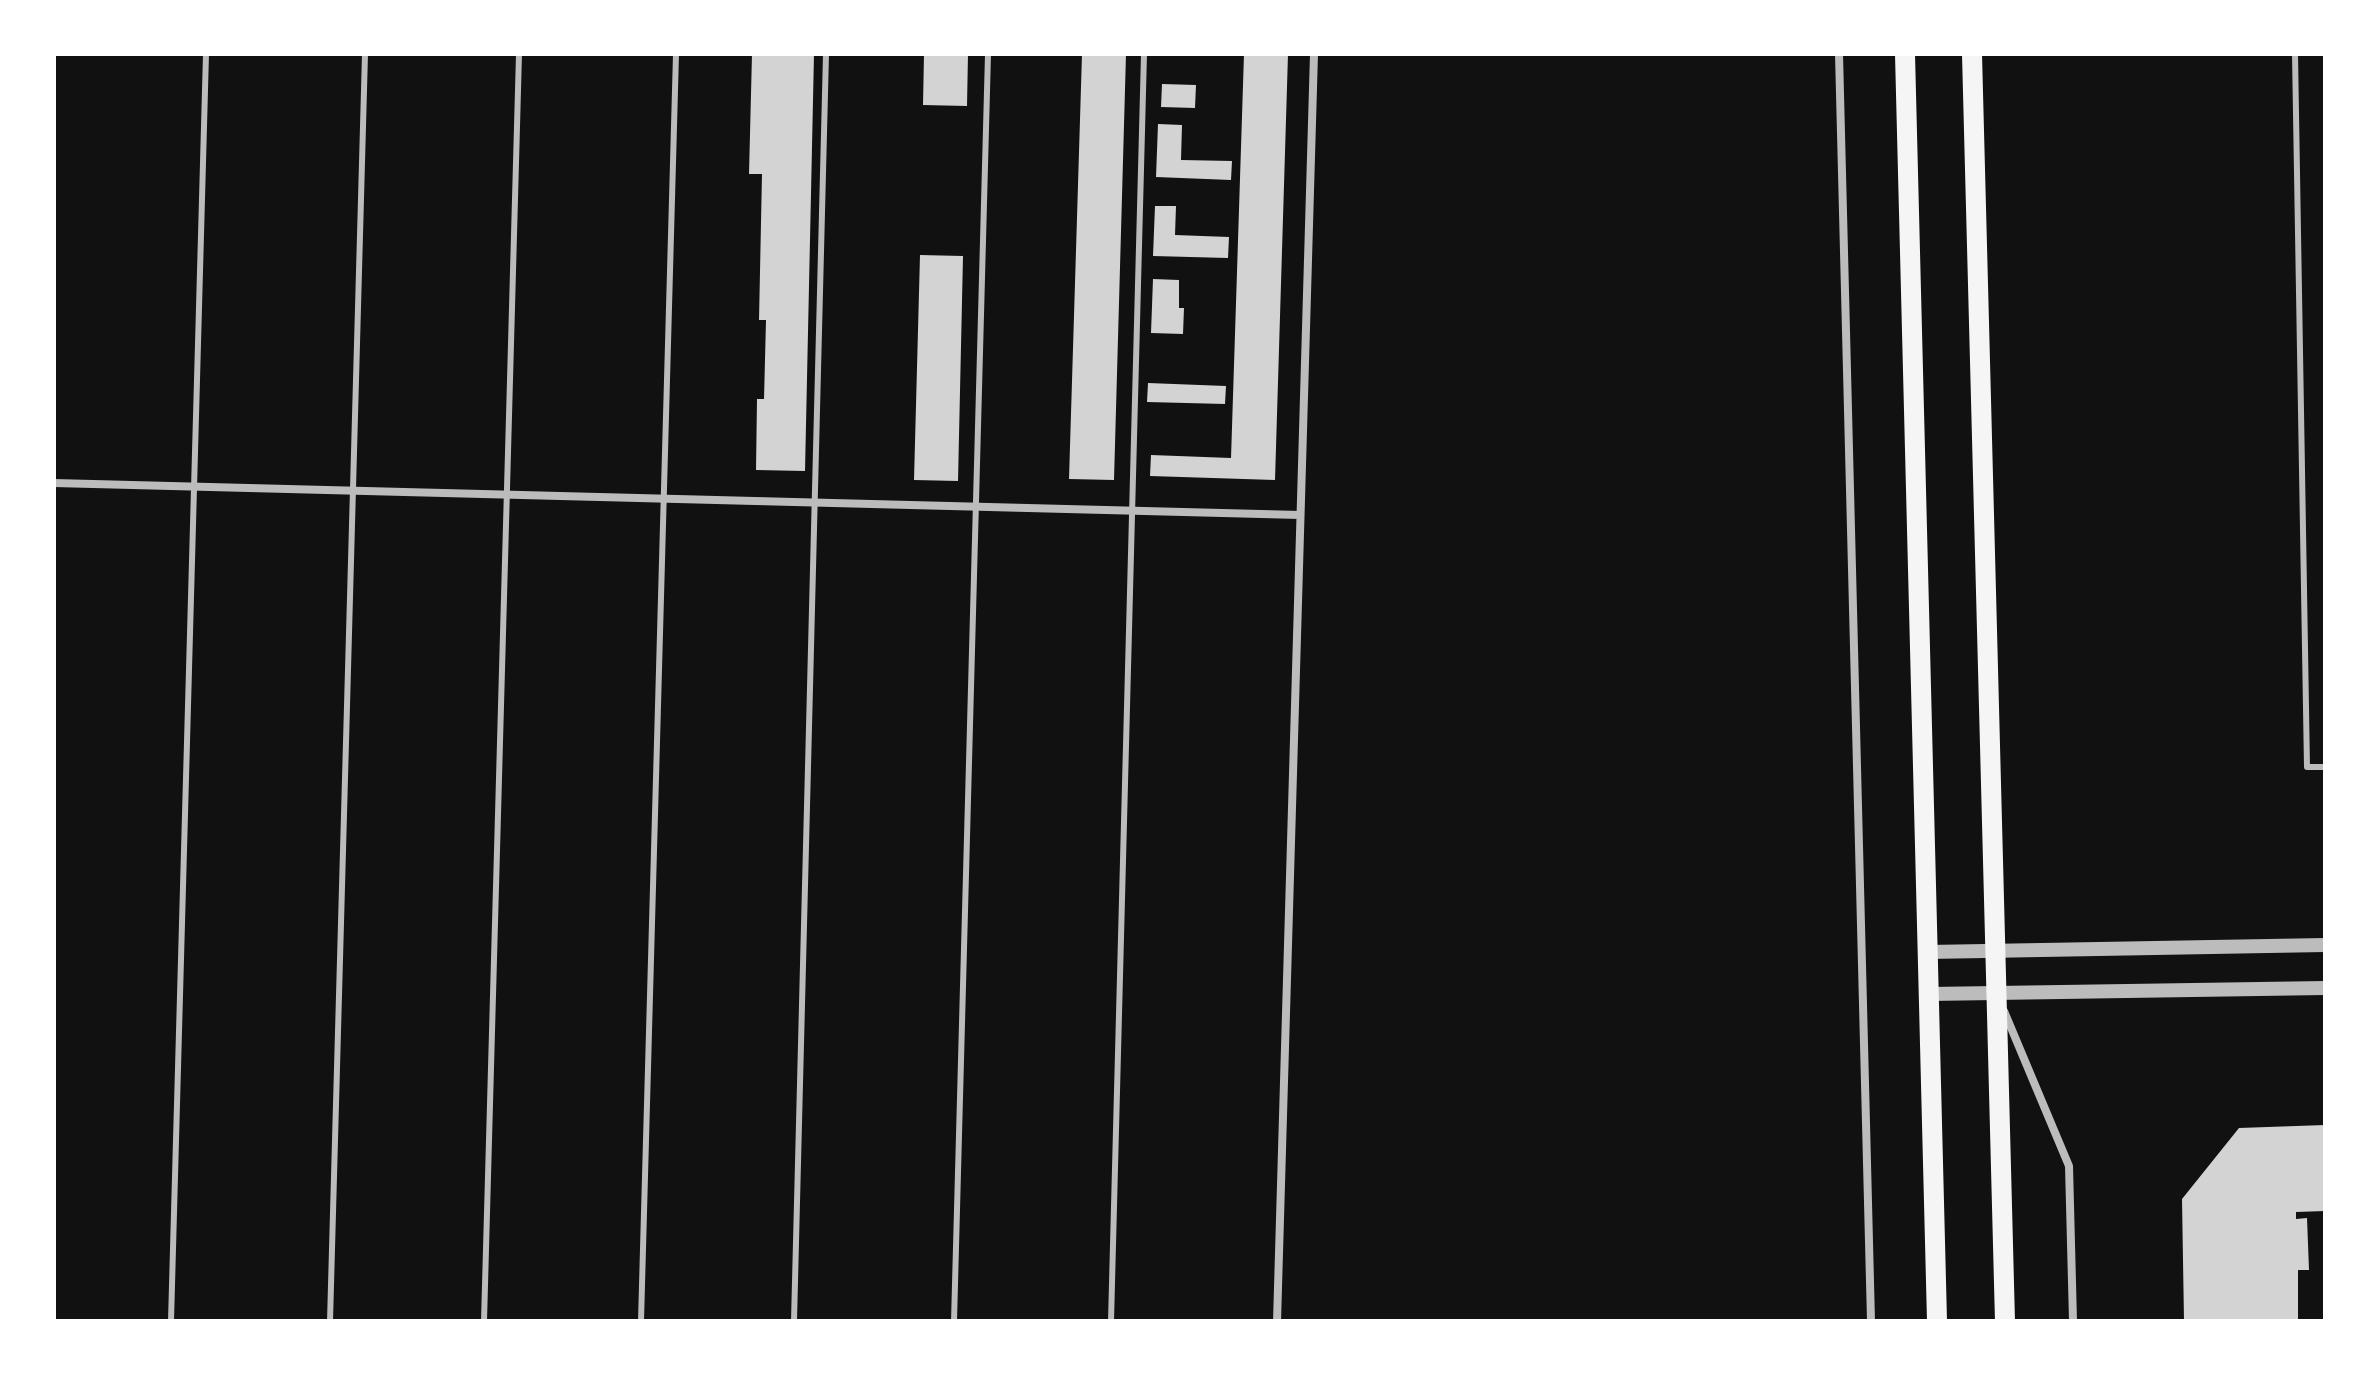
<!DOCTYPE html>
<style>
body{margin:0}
#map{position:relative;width:2379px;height:1375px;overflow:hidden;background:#111;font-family:Lato,sans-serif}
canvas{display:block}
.frame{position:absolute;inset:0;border:56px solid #fff;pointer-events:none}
</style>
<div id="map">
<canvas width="2379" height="1375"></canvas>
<div class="frame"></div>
</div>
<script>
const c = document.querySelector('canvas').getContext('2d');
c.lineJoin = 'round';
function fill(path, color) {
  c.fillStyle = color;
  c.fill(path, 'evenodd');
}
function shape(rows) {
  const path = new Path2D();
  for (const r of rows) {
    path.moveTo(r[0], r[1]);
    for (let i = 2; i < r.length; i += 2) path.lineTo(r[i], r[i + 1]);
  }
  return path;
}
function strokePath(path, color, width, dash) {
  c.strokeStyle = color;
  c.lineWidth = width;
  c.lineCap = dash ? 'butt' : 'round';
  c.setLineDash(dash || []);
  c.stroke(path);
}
fill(shape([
 [752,54,814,54,805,471,756,470,757,399,764,399,766,320,759,320,762,174,749,174],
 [924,54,968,54,967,106,923,105],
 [1082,54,1126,54,1114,480,1069,479],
 [1244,54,1288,54,1275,480,1150,476,1151,455,1231,458],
 [1162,84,1196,85,1195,108,1161,107],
 [1158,124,1182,125,1181,160,1232,161,1231,180,1156,177],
 [1155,206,1176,206,1175,235,1229,237,1228,258,1153,256],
 [920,255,963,256,958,481,914,480],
 [1153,279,1179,280,1179,308,1184,308,1183,334,1151,333],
 [1148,383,1226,386,1225,404,1147,402],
 [2325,1125,2325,1211,2296,1212,2296,1219,2307,1218,2309,1270,2298,1270,2298,1321,2184,1321,2182,1199,2239,1128]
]), '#d3d3d3');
strokePath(shape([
 [2295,54,2307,767,2325,767],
 [171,1321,206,54],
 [330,1321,365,54],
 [484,1321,519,54],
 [641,1321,676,54],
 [794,1321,826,54],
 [954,1321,988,54],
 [1111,1321,1144,54]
]), '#bcbcbc', 6);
strokePath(shape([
 [1839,54,1871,1321],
 [54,483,1300,515],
 [2004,1011,2069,1166,2073,1321],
 [1277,1321,1314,54]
]), '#bcbcbc', 8);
strokePath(shape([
 [1928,952,2325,945],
 [1929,994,2325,988]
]), '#bcbcbc', 14);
strokePath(shape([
 [1905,54,1937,1321],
 [1972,54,2005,1321]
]), '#f5f5f5', 20);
</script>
